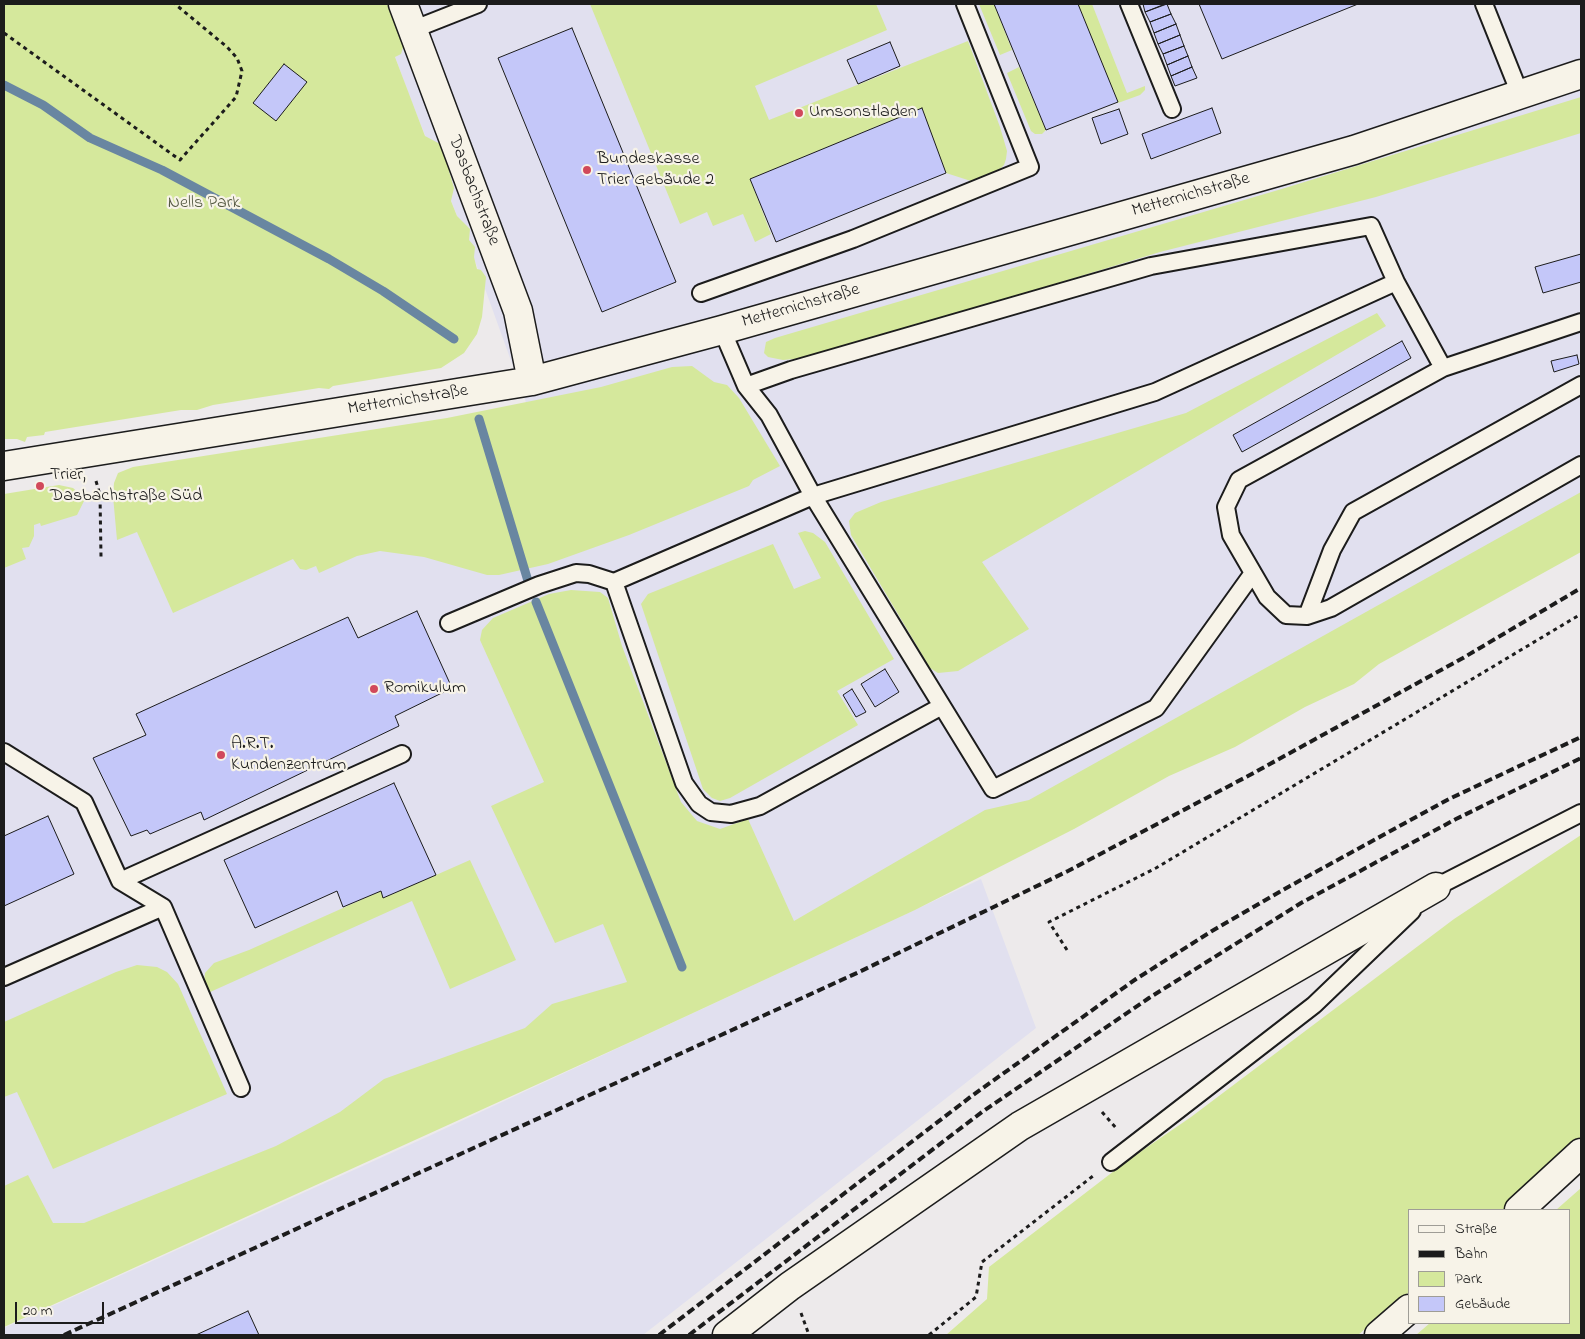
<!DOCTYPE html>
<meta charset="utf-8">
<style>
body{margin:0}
#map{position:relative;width:1585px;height:1339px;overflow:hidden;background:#edeaeb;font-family:"Indie Flower",sans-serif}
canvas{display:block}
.frame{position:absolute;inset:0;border:5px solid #1c1c1c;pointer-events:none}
.legend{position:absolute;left:1408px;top:1209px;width:162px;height:115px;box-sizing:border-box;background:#f7f3e8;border:1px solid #9f9d96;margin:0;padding:6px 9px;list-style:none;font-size:15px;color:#1c1c1c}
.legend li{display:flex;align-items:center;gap:10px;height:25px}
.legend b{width:25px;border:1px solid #9f9d96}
.scale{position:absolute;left:15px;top:1302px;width:89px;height:22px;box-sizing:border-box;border:2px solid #1c1c1c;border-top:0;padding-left:6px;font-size:15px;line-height:18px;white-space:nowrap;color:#1c1c1c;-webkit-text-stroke:4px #f7f3e8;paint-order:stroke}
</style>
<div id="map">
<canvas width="1585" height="1339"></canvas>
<div class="frame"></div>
<ul class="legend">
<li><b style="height:6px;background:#f7f3e8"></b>Straße</li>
<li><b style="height:6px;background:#1c1c1c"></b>Bahn</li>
<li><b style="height:14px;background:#d5e89c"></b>Park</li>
<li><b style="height:14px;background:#c4c7f9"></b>Gebäude</li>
</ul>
<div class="scale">20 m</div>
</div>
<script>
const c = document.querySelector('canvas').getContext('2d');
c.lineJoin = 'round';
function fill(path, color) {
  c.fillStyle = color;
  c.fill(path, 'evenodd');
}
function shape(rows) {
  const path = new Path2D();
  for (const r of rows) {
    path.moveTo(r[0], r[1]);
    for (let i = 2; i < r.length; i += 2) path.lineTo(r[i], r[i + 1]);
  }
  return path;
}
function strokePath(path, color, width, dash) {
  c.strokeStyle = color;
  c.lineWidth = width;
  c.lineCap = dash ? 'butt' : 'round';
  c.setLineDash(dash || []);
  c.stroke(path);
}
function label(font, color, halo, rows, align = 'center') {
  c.font = font + ' "Indie Flower",sans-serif';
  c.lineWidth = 4.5;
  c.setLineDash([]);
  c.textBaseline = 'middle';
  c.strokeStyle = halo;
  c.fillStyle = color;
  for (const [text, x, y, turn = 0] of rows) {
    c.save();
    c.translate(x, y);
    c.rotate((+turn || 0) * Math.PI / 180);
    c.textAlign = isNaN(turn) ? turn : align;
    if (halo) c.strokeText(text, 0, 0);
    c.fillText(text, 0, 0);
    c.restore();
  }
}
fill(shape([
 [376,4,1581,4,1581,544,1031,841,4,1279,4,510,528,408,475,261,409,95],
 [981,879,1036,1028,643,1335,4,1335,4,1328,429,1136]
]), '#e1e0ef');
fill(shape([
 [4,4,407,4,404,44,401,54,395,57,425,136,442,145,451,164,449,171,454,188,451,201,457,216,470,229,469,240,475,247,474,257,477,269,481,270,486,277,482,317,477,334,464,353,441,368,333,386,329,389,319,388,213,405,197,410,181,410,45,432,44,435,27,437,25,442,17,439,4,439],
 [590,4,876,4,887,30,755,86,769,120,968,41,1000,127,1007,151,1006,159,1004,165,997,172,974,182,946,173,921,108,750,179,771,234,755,242,743,214,713,226,707,212,680,224],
 [979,4,994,4,1012,50,1000,55],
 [1078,4,1092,4,1127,93,1145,86,1145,90,1140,95,1118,103],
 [1019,67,1046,130,1042,134,1035,134,1031,131,1007,73],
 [1581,97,1581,133,1376,197,1160,252,844,348,805,358,783,360,768,357,764,353,766,342,775,338,1285,188],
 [1377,313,1386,326,982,562,1029,629,958,671,938,673,930,668,851,535,849,521,855,513,881,502,1186,413],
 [692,366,714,382,727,385,739,398,780,466,753,480,749,486,629,535,548,564,499,575,487,575,424,557,380,551,357,556,319,573,316,566,306,570,300,569,293,559,173,613,137,532,117,540,113,496,114,483,118,473,133,467,447,418,601,387,672,367],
 [59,485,73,488,83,497,84,501,77,515,41,526,40,523,34,525,34,536,29,547,22,548,26,559,4,568,4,494],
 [1581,492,1581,552,1379,664,1354,684,1305,707,1235,747,1169,776,1074,829,915,910,637,1039,4,1327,4,1186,28,1175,53,1223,84,1223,276,1146,340,1112,384,1079,525,1028,552,1004,627,982,603,924,555,943,491,806,544,782,480,640,482,630,493,618,549,594,571,590,600,592,608,598,622,646,681,802,697,821,720,829,748,819,794,921,985,810,1029,800],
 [805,531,813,533,825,542,894,659,837,691,858,725,730,798,720,801,712,798,703,789,641,604,648,594,773,544,794,589,821,578,798,533],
 [1581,835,1581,1139,1504,1210,1409,1210,1409,1292,1358,1335,946,1335,987,1299,989,1267,1127,1161,1191,1117,1454,919],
 [470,860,516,960,450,989,412,901,208,993,204,982,205,973,214,963,249,950,381,891,384,898],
 [137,965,157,967,167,972,178,984,227,1094,53,1169,17,1092,4,1097,4,1022,116,972],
 [1581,1188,1581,1335,1416,1335,1430,1323,1569,1323,1569,1210,1556,1210]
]), '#d5e89c');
strokePath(shape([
 [4,85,43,105,90,138,162,170,329,259,383,291,454,339],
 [479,419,528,581],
 [536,602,682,967]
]), '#6986a1', 9);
const building = shape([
 [994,4,1078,4,1118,102,1046,130,994,4],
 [1143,4,1165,4,1145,12,1143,4],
 [1167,4,1171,14,1150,22,1145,12,1167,4],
 [1199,4,1358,4,1222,59,1199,4],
 [1171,14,1176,24,1154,33,1150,22,1171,14],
 [1176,24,1180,35,1158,44,1154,33,1176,24],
 [572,28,676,282,602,312,498,58,572,28],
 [1180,35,1184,46,1163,54,1158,44,1180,35],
 [890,42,900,66,858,84,847,60,890,42],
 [1184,46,1188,56,1167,65,1163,54,1184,46],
 [1188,56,1192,67,1171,76,1167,65,1188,56],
 [284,64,307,82,276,121,253,103,284,64],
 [1192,67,1197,78,1175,86,1171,76,1192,67],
 [922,108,946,173,776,242,750,179,922,108],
 [1212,108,1221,133,1151,159,1142,134,1212,108],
 [1119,109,1128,134,1101,144,1092,118,1119,109],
 [1581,254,1581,282,1543,293,1535,267,1581,254],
 [1402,341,1411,358,1242,452,1233,435,1402,341],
 [1577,355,1579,364,1554,372,1551,361,1577,355],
 [417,611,452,688,395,716,399,726,204,820,201,812,150,834,147,830,131,836,93,758,146,735,136,714,348,617,358,638,417,611],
 [885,669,899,692,875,707,861,684,885,669],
 [852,689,866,712,856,717,843,695,852,689],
 [394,783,436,875,383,898,381,891,343,907,337,891,255,928,224,860,394,783],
 [48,816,74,874,4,906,4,836,48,816],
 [248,1311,259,1335,196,1335,248,1311]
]);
fill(building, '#c4c7f9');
strokePath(building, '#1c1c1c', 1);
const lane = shape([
 [1129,4,1172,109],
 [1484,4,1520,94],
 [412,30,478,4],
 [701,293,853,239,1030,167,965,4],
 [1581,322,1443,368,1239,480,1226,507,1231,535,1267,597,1286,615,1307,616,1331,608,1581,465],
 [722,330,746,386,769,415,813,496,993,789,1156,708,1253,573],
 [746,386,791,370,1151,266,1371,226,1396,282],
 [1307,616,1332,550,1353,512,1581,385],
 [449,623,539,585,576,573,589,574,614,582],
 [942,706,760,806,731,814,711,812,699,804,684,783,614,582,813,496,1155,392,1396,282,1443,368],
 [4,752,84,802,120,881,402,754],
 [1430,894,1436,887,1581,813],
 [163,907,241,1088],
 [4,977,163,907,120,881],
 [1111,1162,1314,1005,1412,911]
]);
const street = shape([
 [403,4,518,311,532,381],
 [4,466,532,381,722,330,1354,150,1581,74],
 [1519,1210,1581,1153],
 [727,1335,790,1286,1020,1126,1436,887],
 [1379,1335,1409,1309]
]);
strokePath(lane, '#1c1c1c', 20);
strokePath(street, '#1c1c1c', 31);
strokePath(shape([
 [4,33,180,160,236,97,242,71,237,58,227,47,175,4],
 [96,481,100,495,101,557],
 [1067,950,1049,922,1156,868,1581,614],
 [1102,1112,1116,1128],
 [801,1313,809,1335],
 [929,1335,976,1297,982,1262,1093,1176]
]), '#1c1c1c', 3, [4, 4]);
strokePath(lane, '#f7f3e8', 16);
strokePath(street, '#f7f3e8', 28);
strokePath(shape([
 [64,1335,859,972,1068,871,1248,776,1463,658,1581,588],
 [659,1335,973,1095,1136,979,1212,931,1290,886,1449,799,1581,737],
 [689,1335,982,1112,1149,998,1301,903,1456,819,1581,758]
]), '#1c1c1c', 4, [8, 4]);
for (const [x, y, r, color] of [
 [799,113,5,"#d1495b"],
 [587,170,5,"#d1495b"],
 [40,486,5,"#d1495b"],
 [374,689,5,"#d1495b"],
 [221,755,5,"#d1495b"]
]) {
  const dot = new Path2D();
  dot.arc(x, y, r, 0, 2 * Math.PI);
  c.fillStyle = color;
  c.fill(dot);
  strokePath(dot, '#f7f3e8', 2);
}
label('18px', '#1c1c1c', '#f7f3e8', [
 ["Umsonstladen",809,113],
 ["Bundeskasse",597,160],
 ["Trier Gebäude 2",597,181],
 ["Trier,",50,476],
 ["Dasbachstraße Süd",50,497],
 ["Romikulum",384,689],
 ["A.R.T.",231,745],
 ["Kundenzentrum",231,766]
], 'left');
label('18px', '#1c1c1c', '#f7f3e8', [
 ["Dasbachstraße",473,191,69],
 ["Metternichstraße",1191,196,-16],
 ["Metternichstraße",801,307,-16],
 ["Metternichstraße",408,401,-9]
]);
label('18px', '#545942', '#f7f3e8', [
 ["Nells Park",204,204]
]);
</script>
